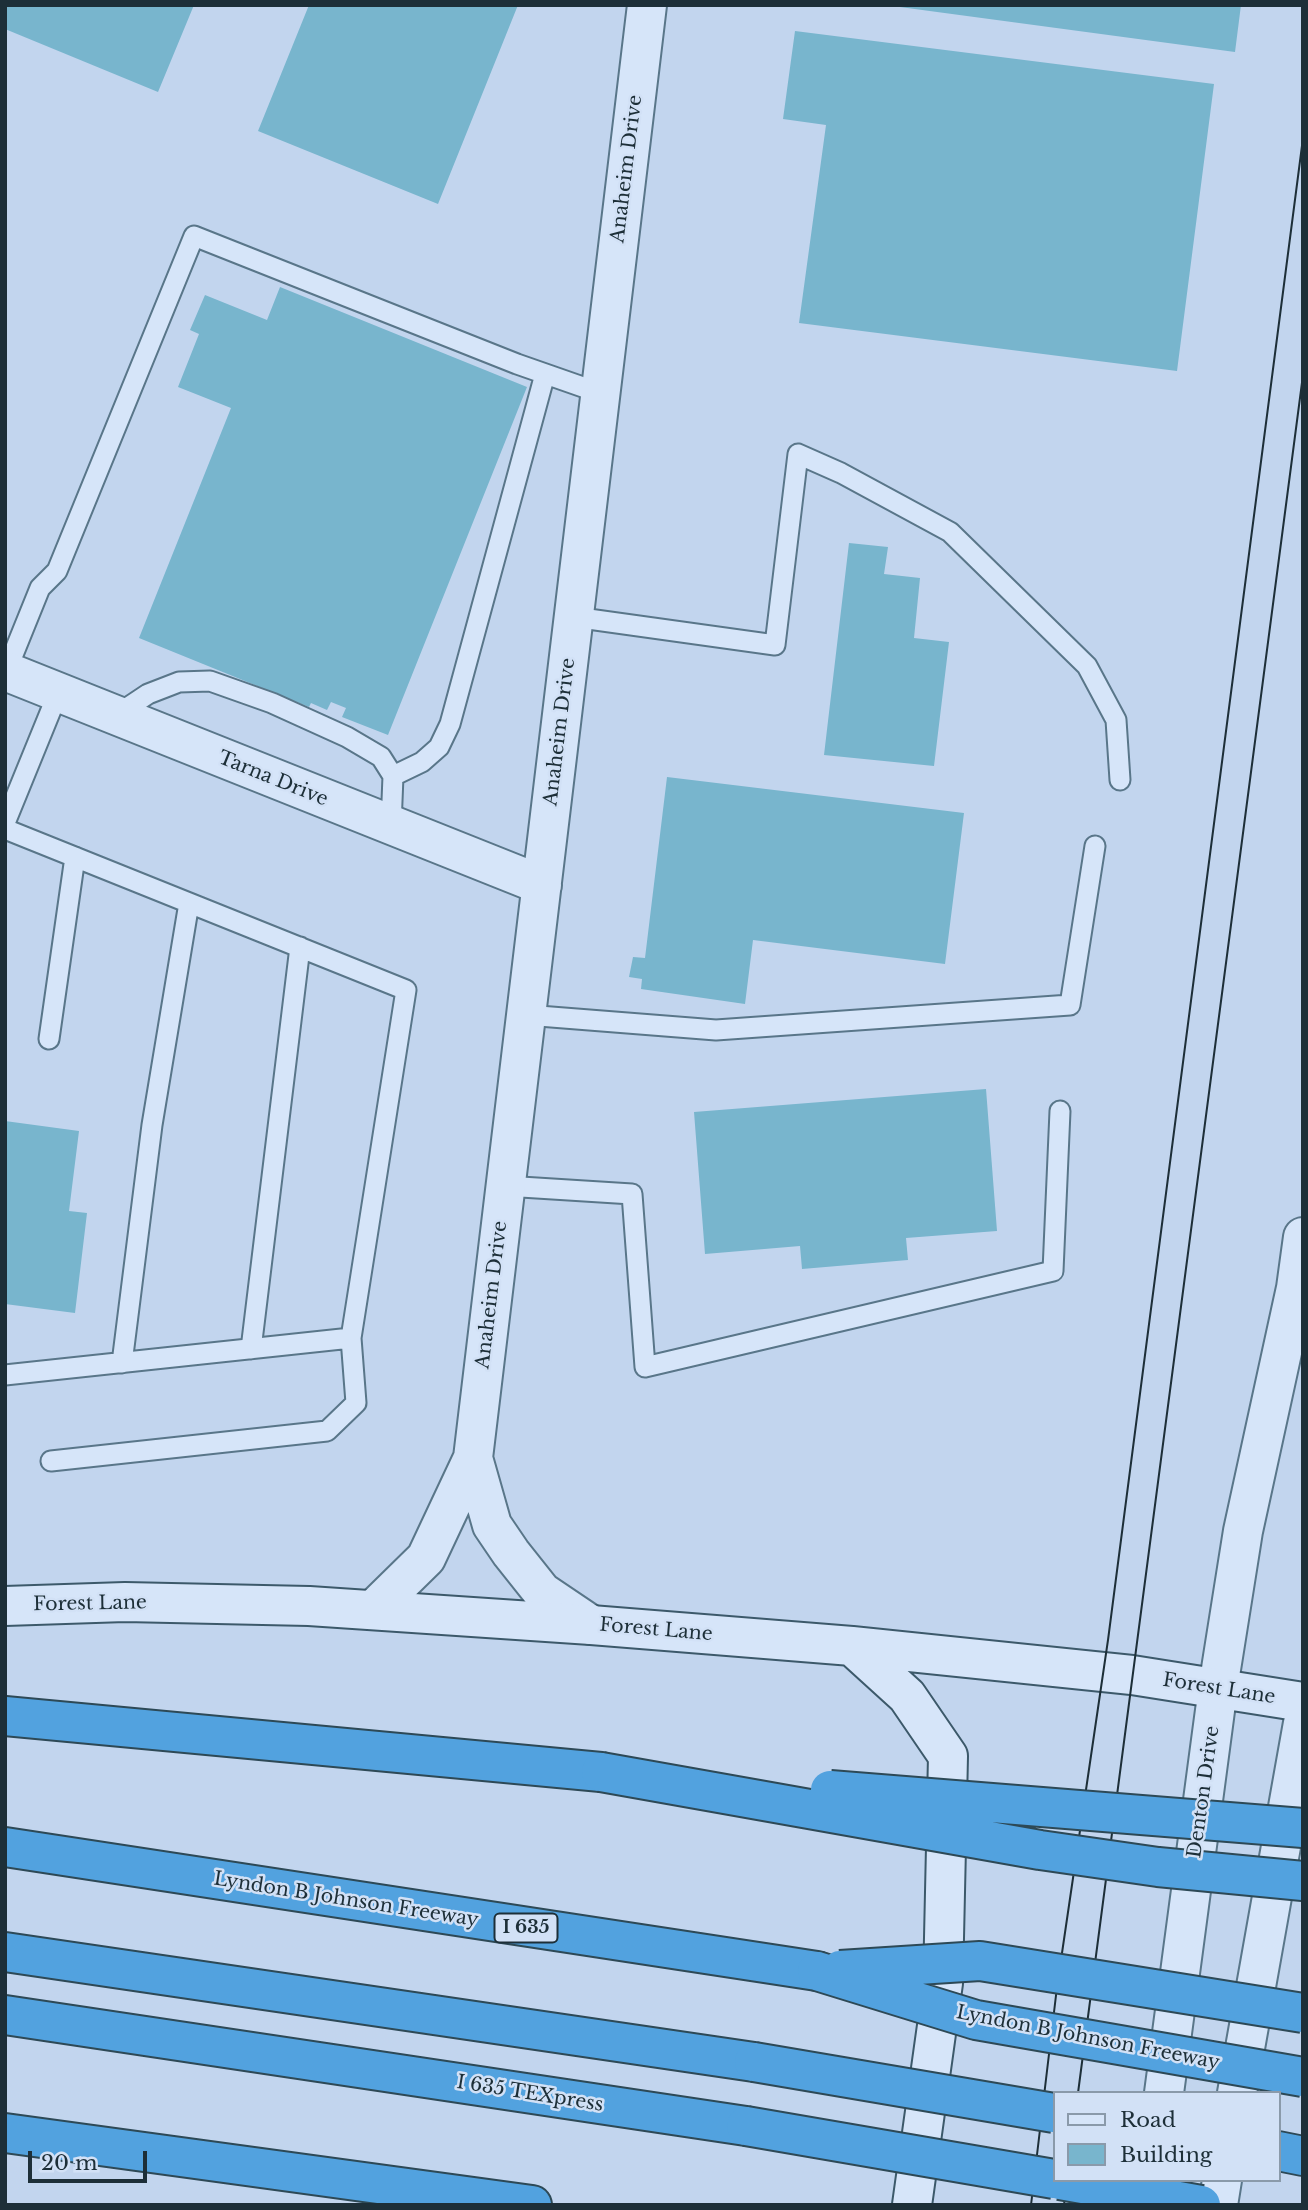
<!DOCTYPE html>
<style>
body{margin:0}
#map{position:relative;width:1308px;height:2210px;overflow:hidden;background:#c2d5ee;font-family:"Libre Baskerville",serif}
canvas{display:block}
.frame{position:absolute;inset:0;border:7px solid #1d2f38;pointer-events:none}
.legend{position:absolute;left:1053px;top:2091px;width:228px;height:91px;box-sizing:border-box;background:#d2e1f6;border:2px solid #8a9aaa;margin:0;padding:9px 12px;list-style:none;font-size:21px;color:#1d2f38}
.legend li{display:flex;align-items:center;gap:14px;height:35px}
.legend b{width:35px;border:2px solid #8a9aaa}
.scale{position:absolute;left:28px;top:2151px;width:119px;height:32px;box-sizing:border-box;border:4px solid #1d2f38;border-top:0;padding-left:9px;font-size:21px;line-height:24px;white-space:nowrap;color:#1d2f38;-webkit-text-stroke:5px #d2e1f6;paint-order:stroke}
</style>
<div id="map">
<canvas width="1308" height="2210"></canvas>
<div class="frame"></div>
<ul class="legend">
<li><b style="height:9px;background:#d6e5f9"></b>Road</li>
<li><b style="height:19px;background:#78b5cd"></b>Building</li>
</ul>
<div class="scale">20 m</div>
</div>
<script>
const c = document.querySelector('canvas').getContext('2d');
c.lineJoin = 'round';
function fill(path, color) {
  c.fillStyle = color;
  c.fill(path, 'evenodd');
}
function shape(rows) {
  const path = new Path2D();
  for (const r of rows) {
    path.moveTo(r[0], r[1]);
    for (let i = 2; i < r.length; i += 2) path.lineTo(r[i], r[i + 1]);
  }
  return path;
}
function strokePath(path, color, width, dash) {
  c.strokeStyle = color;
  c.lineWidth = width;
  c.lineCap = dash ? 'butt' : 'round';
  c.setLineDash(dash || []);
  c.stroke(path);
}
function label(font, color, halo, rows, align = 'center') {
  c.font = font + ' "Libre Baskerville",serif';
  c.lineWidth = 5;
  c.setLineDash([]);
  c.textBaseline = 'middle';
  c.strokeStyle = halo;
  c.fillStyle = color;
  for (const [text, x, y, turn = 0] of rows) {
    c.save();
    c.translate(x, y);
    c.rotate((+turn || 0) * Math.PI / 180);
    c.textAlign = isNaN(turn) ? turn : align;
    if (halo) c.strokeText(text, 0, 0);
    c.fillText(text, 0, 0);
    c.restore();
  }
}
fill(shape([
 [5,5,194,5,158,92,5,29],
 [309,5,518,5,438,204,258,131],
 [885,5,1241,5,1235,52],
 [795,31,1214,84,1177,371,799,323,826,125,783,119],
 [280,287,527,387,388,735,342,717,346,708,331,702,327,710,311,703,309,707,139,638,231,408,178,387,199,334,190,330,205,295,267,320],
 [849,543,888,547,884,574,920,578,914,638,949,642,934,766,824,755],
 [667,777,964,813,945,964,753,940,745,1004,641,989,642,979,629,977,633,957,645,958],
 [986,1089,997,1231,906,1238,908,1260,802,1269,800,1246,705,1254,694,1112],
 [5,1121,79,1131,69,1211,87,1213,75,1313,5,1304]
]), '#78b5cd');
const service = shape([
 [574,617,775,645,798,454,841,473,950,532,1087,666,1116,720,1120,780],
 [6,672,40,588,57,571,194,236,517,364,600,393],
 [115,716,148,694,179,682,210,681,272,703,347,737,381,757,393,776,391,826],
 [393,776,422,762,439,747,450,724,545,374],
 [5,823,58,693],
 [5,829,406,990,351,1338,5,1375],
 [526,1015,716,1030,1070,1005,1095,846],
 [49,1039,75,857],
 [505,1186,632,1194,645,1367,1053,1271,1060,1111],
 [251,1349,300,947],
 [122,1363,152,1125,189,903],
 [51,1461,327,1431,356,1403,351,1338]
]);
const minor = shape([
 [5,671,542,885],
 [473,1458,492,1525,511,1553,542,1592,591,1625],
 [373,1610,426,1558,473,1458,647,5]
]);
const tertiary = shape([
 [1164,2093,1218,1688,1243,1531,1296,1288,1303,1237],
 [1237,2093,1303,1723],
 [1218,2205,1222,2180]
]);
const secondary = shape([
 [5,1606,125,1602,309,1606,591,1625,852,1646,1132,1675,1303,1702],
 [852,1646,907,1696,948,1756,943,1983,912,2205]
]);
const motorway = shape([
 [5,1716,601,1772],
 [5,1847,817,1971],
 [5,1952,754,2062],
 [5,2015,746,2126],
 [5,2133,532,2205],
 [1278,2151,1303,2156]
]);
strokePath(service, '#597689', 23);
strokePath(minor, '#597689', 42);
strokePath(tertiary, '#597689', 42);
strokePath(secondary, '#3c596a', 42);
strokePath(motorway, '#2d4956', 42);
strokePath(service, '#d6e5f9', 19);
strokePath(minor, '#d6e5f9', 38);
strokePath(tertiary, '#d6e5f9', 38);
strokePath(secondary, '#d6e5f9', 38);
strokePath(motorway, '#52a2df', 38);
strokePath(shape([
 [1078,2093,1303,375],
 [1031,2205,1057,1987,1108,1640,1303,138],
 [1064,2205,1067,2180]
]), '#1d2f38', 2);
const motorwayBridge = shape([
 [601,1772,1040,1850,1158,1867,1303,1881],
 [830,1790,1303,1828],
 [840,1970,980,1961,1303,2013],
 [817,1971,976,2020,1303,2077],
 [754,2062,1054,2113],
 [746,2126,1054,2179],
 [1060,2180,1201,2205]
]);
strokePath(motorwayBridge, '#2d4956', 42, []);
strokePath(motorwayBridge, '#52a2df', 38);
for (const [x, y, w] of [
 [526,1928,63]
]) {
  const box = new Path2D();
  box.roundRect(x - w / 2, y - 14.5, w, 29, 5);
  c.fillStyle = '#d2e1f6';
  c.fill(box);
  strokePath(box, '#1d2f38', 2);
}
label('bold 18px', '#1d2f38', null, [
 ["I 635",526,1928]
]);
label('19px', '#1d2f38', '#d2e1f6', [
 ["Anaheim Drive",627,169,-83],
 ["Anaheim Drive",560,732,-83],
 ["Tarna Drive",273,779,22],
 ["Anaheim Drive",492,1295,-83],
 ["Forest Lane",90,1604,-1],
 ["Forest Lane",656,1630,5],
 ["Forest Lane",1219,1689,9],
 ["Denton Drive",1204,1792,-82],
 ["Lyndon B Johnson Freeway",346,1900,9],
 ["Lyndon B Johnson Freeway",1088,2038,11],
 ["I 635 TEXpress",530,2094,9]
]);
</script>
